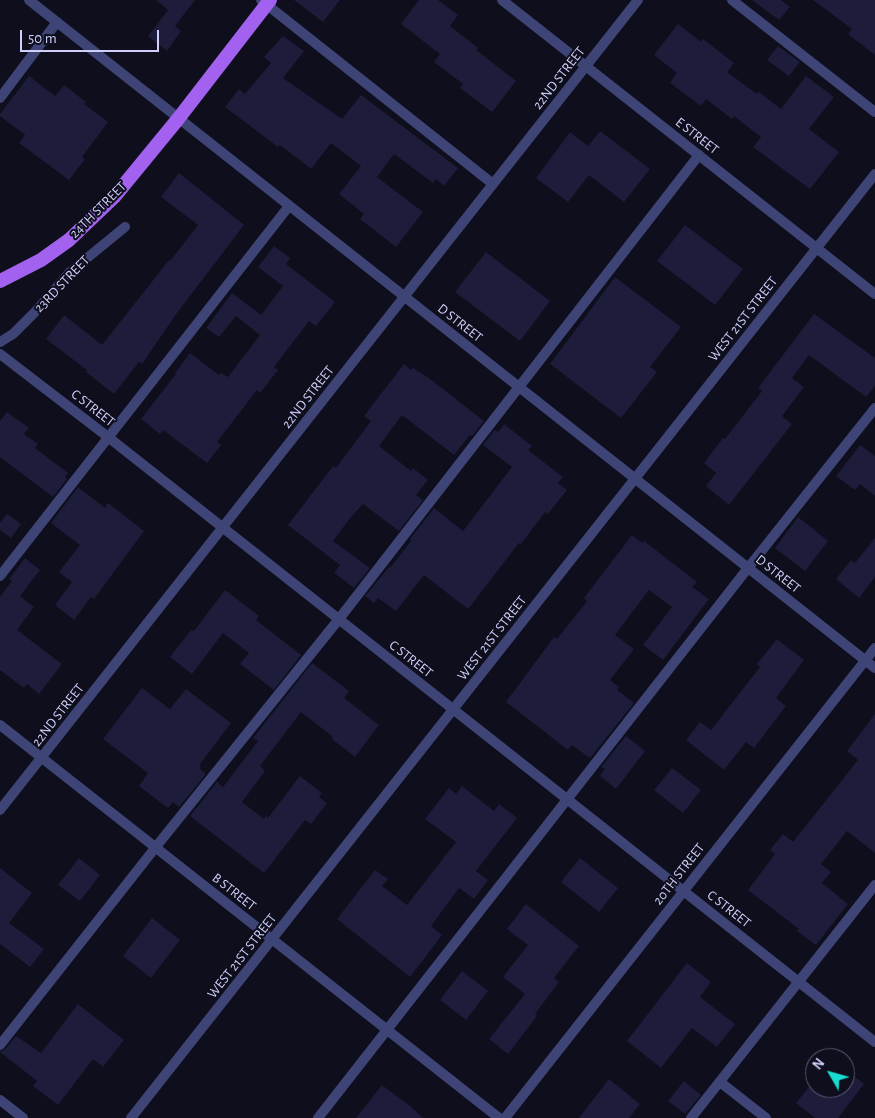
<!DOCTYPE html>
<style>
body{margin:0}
#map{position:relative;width:875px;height:1118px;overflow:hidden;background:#0e0e1c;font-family:"Alegreya Sans",sans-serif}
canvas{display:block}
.north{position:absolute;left:805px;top:1048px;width:50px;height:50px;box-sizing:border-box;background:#0e0e1c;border:1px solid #5b5c75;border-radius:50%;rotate:308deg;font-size:14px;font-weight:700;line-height:20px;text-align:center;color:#ced0fa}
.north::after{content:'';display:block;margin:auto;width:18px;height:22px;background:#18dccf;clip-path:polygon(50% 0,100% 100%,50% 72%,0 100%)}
.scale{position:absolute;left:20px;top:30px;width:139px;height:22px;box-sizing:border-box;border:2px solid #ced0fa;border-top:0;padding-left:6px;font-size:15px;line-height:18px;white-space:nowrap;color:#ced0fa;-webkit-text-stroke:4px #0e0e1c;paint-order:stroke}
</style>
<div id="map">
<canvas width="875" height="1118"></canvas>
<div class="north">N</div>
<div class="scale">50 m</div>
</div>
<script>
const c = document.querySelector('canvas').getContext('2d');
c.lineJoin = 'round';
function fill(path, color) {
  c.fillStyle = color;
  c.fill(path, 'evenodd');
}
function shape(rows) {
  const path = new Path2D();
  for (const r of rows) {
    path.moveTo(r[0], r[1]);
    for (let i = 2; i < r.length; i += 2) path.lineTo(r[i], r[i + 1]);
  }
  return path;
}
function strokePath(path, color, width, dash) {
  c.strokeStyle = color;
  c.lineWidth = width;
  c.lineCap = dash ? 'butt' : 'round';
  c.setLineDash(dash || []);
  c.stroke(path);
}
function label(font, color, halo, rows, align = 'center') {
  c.font = font + ' "Alegreya Sans",sans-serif';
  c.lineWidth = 4;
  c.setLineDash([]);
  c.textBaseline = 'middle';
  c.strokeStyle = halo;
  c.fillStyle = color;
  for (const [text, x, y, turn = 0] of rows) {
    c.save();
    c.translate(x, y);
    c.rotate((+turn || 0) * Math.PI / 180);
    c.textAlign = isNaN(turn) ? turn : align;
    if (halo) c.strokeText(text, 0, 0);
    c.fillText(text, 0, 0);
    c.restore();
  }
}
fill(shape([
 [156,0,195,0,175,26,181,31,167,51,148,36,168,10],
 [294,0,340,0,323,22],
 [419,0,438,0,458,15,450,26,478,48,476,50,516,81,492,112,460,88,463,84,434,62,440,54,401,24],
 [752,0,781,0,790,7,779,20],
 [813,0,875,0,875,55,848,34,852,29],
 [678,24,701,42,703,39,734,63,727,72,757,94,759,92,781,109,806,76,834,97,809,129,839,152,810,189,753,147,761,137,734,116,732,119,706,99,701,106,670,83,677,73,654,55],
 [283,36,304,51,283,78,342,119,361,95,458,168,444,186,436,179,433,183,394,154,377,177,423,212,396,247,360,219,364,214,339,194,361,166,356,162,331,143,311,169,280,145,278,147,225,107,239,89,245,94,271,63,264,57],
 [778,46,800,62,789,76,767,60],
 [29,76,55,96,64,85,86,102,84,104,108,122,82,157,85,159,69,180,19,143,25,135,0,116,0,114],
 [600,131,650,169,624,202,589,175,568,202,536,178,570,132,588,146],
 [179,173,244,225,177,313,142,364,139,362,114,394,86,372,87,370,46,339,64,315,102,345,169,260,170,261,198,225,161,197],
 [685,225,743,269,715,305,657,261],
 [274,246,290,258,286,264,335,302,316,326,309,321,274,367,278,370,260,393,257,390,217,442,221,445,207,463,163,430,160,434,141,419,176,374,175,373,190,353,219,375,221,373,228,377,260,335,236,316,219,337,206,328,232,293,261,315,283,286,258,267],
 [486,252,550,301,520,341,455,292],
 [615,277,681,327,650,367,657,372,621,418,550,364],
 [814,314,875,358,875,386,866,397,809,355,792,378,804,387,782,416,792,424,729,505,706,486,716,473,704,463,723,438,725,439,762,391,758,388],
 [404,364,411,370,413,368,429,378,484,421,472,436,470,435,454,455,402,415,379,446,411,471,413,468,428,480,416,495,423,500,399,531,363,504,351,517,333,541,370,568,354,588,334,573,340,565,288,525,333,466,336,468,371,421,364,416],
 [7,412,29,428,24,434,38,444,35,448,68,473,65,477,67,479,53,497,0,457,0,421],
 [504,424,532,446,528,450,563,477,558,483,567,490,548,514,545,512,521,544,519,543,468,609,424,575,396,611,378,598,374,603,365,596,389,567,390,568,411,541,410,539,434,508,463,531,512,467,483,445,495,430,498,432],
 [860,445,875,456,875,496,860,484,855,490,836,476],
 [78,487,105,508,108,503,144,531,94,599,91,597,74,620,55,605,72,582,59,572,80,545,51,523],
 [7,514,21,524,11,538,0,530,0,523],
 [798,517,828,541,805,571,775,548],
 [632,535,642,543,644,541,697,582,692,587,709,599,663,660,643,645,672,607,649,590,615,635,634,649,610,680,619,687,617,690,634,703,590,758,572,745,568,750,506,702,554,637,557,639,587,601,584,598],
 [875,538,875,577,859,598,836,579,851,560,855,563],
 [25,558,40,570,20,596,34,607,17,630,62,664,39,694,27,684,24,688,0,670,0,597,12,581,9,579],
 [225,590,259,616,256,620,301,655,274,690,240,664,249,653,223,633,192,674,170,657,191,630,194,631],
 [777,639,804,660,776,698,786,706,754,748,746,742,724,770,686,740,700,722,711,730,760,667,757,664],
 [312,663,349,691,344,698,379,725,355,757,332,739,333,737,301,712,260,766,265,771,242,802,264,819,266,816,268,818,300,776,322,793,319,797,327,803,311,824,305,820,264,873,190,816,217,782,223,787,258,741,253,738],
 [142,688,170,709,186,689,231,723,200,764,201,765,199,768,206,774,179,807,173,802,168,808,139,786,148,773,103,739],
 [875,714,875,853,847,831,821,864,831,872,822,883,848,904,816,945,797,931,799,929,748,890,775,854,770,850,783,834,793,842,858,760,847,751],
 [626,736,645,751,616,789,600,776,605,769,601,767],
 [672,768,701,790,683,813,654,790],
 [462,786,494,811,499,804,517,818,476,871,488,880,474,899,459,888,431,926,442,935,410,977,337,919,375,870,388,879,382,886,407,905,456,842,425,819,449,788,456,794],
 [79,858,100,875,80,901,58,885],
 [580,858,618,888,599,912,561,882],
 [0,868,32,893,9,923,44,949,30,967,0,944],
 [526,904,579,946,554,978,559,982,535,1014,537,1016,508,1054,489,1039,525,994,503,977,528,945,507,929],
 [152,918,180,940,151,978,123,956],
 [687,963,711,982,700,997,735,1024,717,1047,692,1028,661,1068,627,1041],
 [462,971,488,991,466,1020,440,1000],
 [78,1004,124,1040,103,1067,93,1059,58,1105,33,1086,37,1081,0,1052,5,1049,16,1036,41,1053],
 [845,1069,864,1084,838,1118,815,1118,796,1103,808,1088,845,1088],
 [609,1079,640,1104,629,1118,579,1118],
 [684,1081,701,1095,685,1114,668,1101],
 [382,1085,410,1106,423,1118,356,1118]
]), '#1d1c3b');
strokePath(shape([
 [261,0,493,184],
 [732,0,875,112],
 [0,98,57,22],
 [0,576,289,206],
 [0,1045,155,848,339,619,699,155],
 [720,1082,766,1118],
 [318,1118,748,568,875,408],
 [691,1118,875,885]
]), '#3e4576', 10);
strokePath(shape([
 [29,0,875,668],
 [502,0,875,294],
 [0,342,13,334,35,312,70,272,125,227],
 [0,354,108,437,875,1042],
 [0,725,499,1118],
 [0,810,638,0],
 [0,1100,23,1118],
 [505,1118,875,648]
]), '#3e4576', 10);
strokePath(shape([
 [131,1118,875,174]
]), '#3e4576', 10);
strokePath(shape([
 [0,281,41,260,69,240,114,197,178,119,270,0]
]), '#a261ee', 14);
label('14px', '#ced0fa', '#0e0e1c', [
 ["22ND STREET",559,78,-52],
 ["E STREET",697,136,38],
 ["24TH STREET",98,210,-45],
 ["23RD STREET",62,284,-46],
 ["WEST 21ST STREET",743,319,-52],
 ["D STREET",460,323,38],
 ["22ND STREET",308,397,-52],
 ["C STREET",93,408,38],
 ["D STREET",778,574,38],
 ["WEST 21ST STREET",492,638,-52],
 ["C STREET",411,659,38],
 ["22ND STREET",58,715,-52],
 ["20TH STREET",679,874,-52],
 ["B STREET",234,892,38],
 ["C STREET",729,909,38],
 ["WEST 21ST STREET",242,956,-52]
]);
</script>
